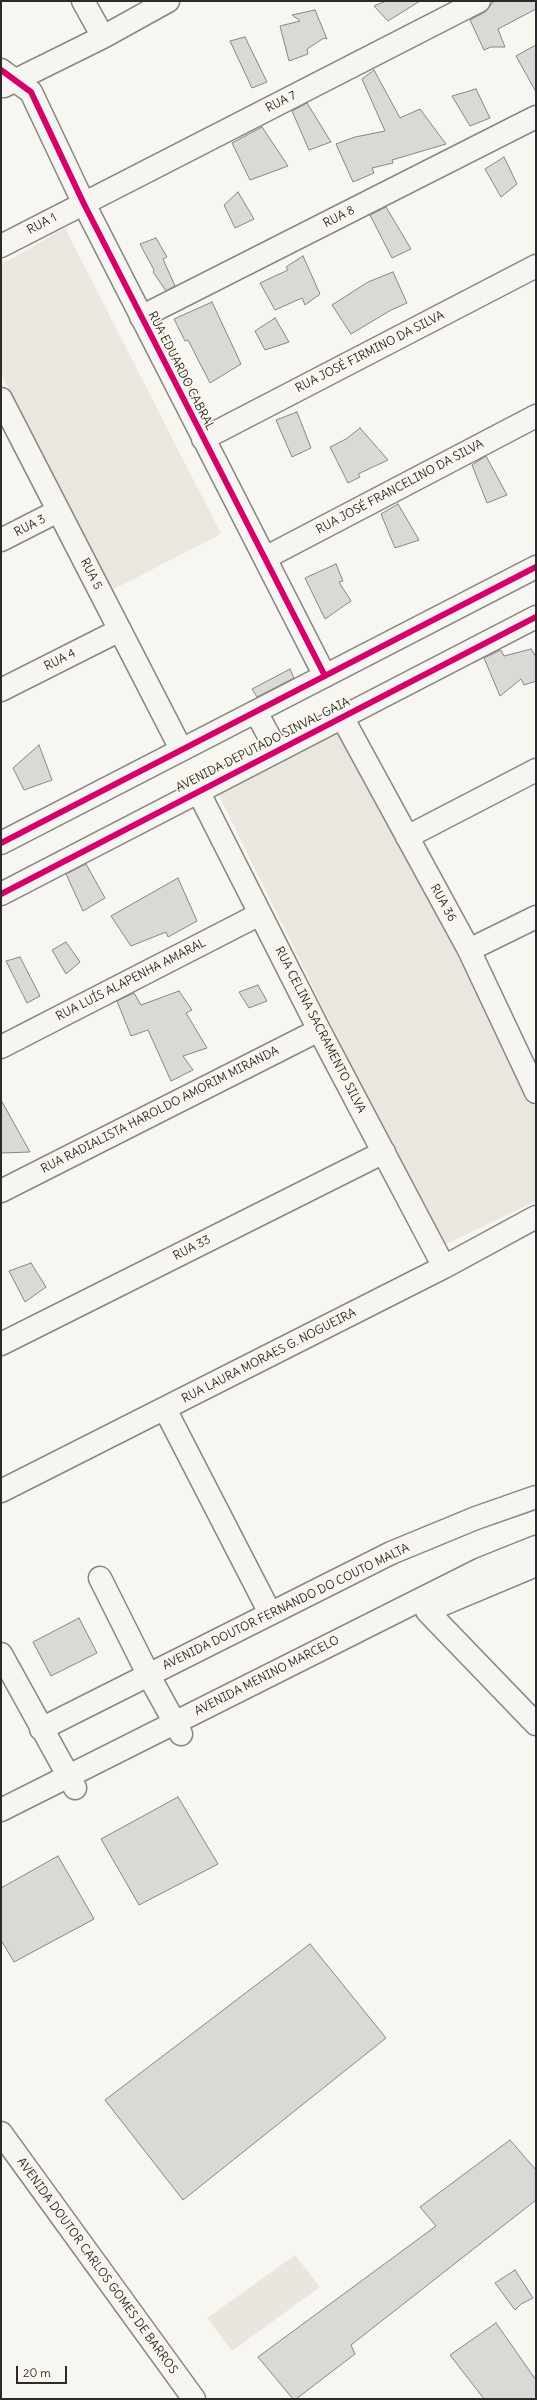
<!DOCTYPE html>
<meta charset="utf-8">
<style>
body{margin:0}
#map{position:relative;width:537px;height:2400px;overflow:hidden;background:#f8f6f0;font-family:Delius,sans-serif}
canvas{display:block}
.frame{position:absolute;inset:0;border:2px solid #2b2b2b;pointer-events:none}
.scale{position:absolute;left:16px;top:2366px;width:51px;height:18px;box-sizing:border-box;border:2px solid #2b2b2b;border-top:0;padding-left:5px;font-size:12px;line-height:14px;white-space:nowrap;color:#2b2b2b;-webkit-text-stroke:3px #fbf7ec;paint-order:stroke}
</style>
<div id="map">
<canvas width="537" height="2400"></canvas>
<div class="frame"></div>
<div class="scale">20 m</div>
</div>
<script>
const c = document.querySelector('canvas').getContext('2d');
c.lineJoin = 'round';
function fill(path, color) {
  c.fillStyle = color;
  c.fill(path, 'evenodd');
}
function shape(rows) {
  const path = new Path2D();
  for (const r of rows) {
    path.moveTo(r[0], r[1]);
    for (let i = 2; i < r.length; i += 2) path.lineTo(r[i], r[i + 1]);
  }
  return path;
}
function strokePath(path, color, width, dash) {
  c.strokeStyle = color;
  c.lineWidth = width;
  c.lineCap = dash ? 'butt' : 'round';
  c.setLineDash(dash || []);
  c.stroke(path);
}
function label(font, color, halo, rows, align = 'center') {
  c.font = font + ' Delius,sans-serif';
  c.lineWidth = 3.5;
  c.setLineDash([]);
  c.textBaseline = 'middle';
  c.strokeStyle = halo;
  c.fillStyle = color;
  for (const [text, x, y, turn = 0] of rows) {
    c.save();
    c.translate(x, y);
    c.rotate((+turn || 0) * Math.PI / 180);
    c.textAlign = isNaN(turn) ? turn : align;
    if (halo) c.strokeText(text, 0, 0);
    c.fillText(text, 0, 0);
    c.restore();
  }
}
fill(shape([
 [295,2255,320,2287,232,2351,207,2318]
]), '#e9e6df');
fill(shape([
 [65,228,221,534,110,591,1,374,1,265],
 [342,728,536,1110,536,1201,440,1247,216,789]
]), '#e9e7de');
const building = shape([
 [386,1,420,1,388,21,374,6,386,1],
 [494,1,536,1,536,9,498,29,505,47,491,47,484,50,470,20,485,12,494,1],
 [315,10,327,39,324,38,307,49,308,54,289,61,280,26,300,21,292,15,315,10],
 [245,37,267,82,252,88,230,41,245,37],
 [536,45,536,92,516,56,536,45],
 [374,70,400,118,420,109,446,144,392,160,393,163,372,168,374,173,353,182,336,144,355,137,385,131,362,79,374,70],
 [476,89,490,118,470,126,452,96,476,89],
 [307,103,331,142,309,150,292,111,307,103],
 [262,127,288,166,250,180,232,143,262,127],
 [504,157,517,184,501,197,485,169,504,157],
 [238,192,254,219,235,228,224,205,238,192],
 [386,207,411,249,392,258,370,215,386,207],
 [156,238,167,257,163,259,175,286,166,291,153,272,154,270,140,244,156,238],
 [303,256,320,294,305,305,302,298,275,310,260,283,288,270,286,267,303,256],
 [393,272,407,303,391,310,351,334,332,305,368,282,393,272],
 [212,302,241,364,210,383,188,340,185,341,174,319,212,302],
 [275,318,289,342,265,350,255,331,275,318],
 [297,412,311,448,292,457,276,420,297,412],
 [360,428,388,460,358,474,360,477,348,483,330,447,346,439,360,428],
 [486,456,507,495,487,503,472,465,486,456],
 [398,504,419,540,395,548,381,514,398,504],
 [336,564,343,581,339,582,351,601,325,619,305,578,336,564],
 [531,649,536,657,536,681,524,685,521,679,500,696,484,658,501,650,504,656,531,649],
 [290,669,294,678,257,697,252,689,290,669],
 [39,745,52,780,24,790,13,768,39,745],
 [86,864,105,898,83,911,66,874,86,864],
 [178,878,197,921,168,937,166,932,131,946,111,916,178,878],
 [66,942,80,962,66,974,52,950,66,942],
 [20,957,40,996,27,1003,6,961,20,957],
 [258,985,267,1001,249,1008,239,992,258,985],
 [179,991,192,1010,186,1013,207,1048,183,1056,193,1070,171,1081,148,1030,131,1036,117,1001,134,993,141,1005,179,991],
 [1,1100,30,1152,1,1153,1,1100],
 [31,1263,46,1287,25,1302,9,1271,31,1263],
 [79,1618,97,1653,51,1676,33,1642,79,1618],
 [178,1797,218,1864,139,1905,101,1839,178,1797],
 [58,1856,94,1919,14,1962,1,1940,1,1888,58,1856],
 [310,1944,386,2038,183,2200,105,2100,310,1944],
 [510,2140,536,2170,536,2200,351,2345,355,2354,296,2399,293,2399,258,2357,436,2226,420,2207,510,2140],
 [515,2270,533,2298,521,2304,515,2310,495,2283,515,2270],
 [496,2323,536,2380,536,2399,484,2399,450,2355,496,2323]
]);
fill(building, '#dbd9d6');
strokePath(building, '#878684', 1);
const minor = shape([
 [83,1,103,37],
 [1,70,31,92,83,202,325,676],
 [4,86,103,37,168,1],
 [1,246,479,1],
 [141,317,536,117],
 [1,399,181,749],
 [203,439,536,266],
 [1,540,58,511],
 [265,558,536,416],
 [1,690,120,630],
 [256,712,277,751],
 [342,717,469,950,536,1092],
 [198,791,319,1030,444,1267],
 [407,837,536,770],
 [1,843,536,567],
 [1,894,536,617],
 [469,950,536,917],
 [1,1047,260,914],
 [1,1191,319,1030],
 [1,1344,384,1152],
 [165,1409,270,1613],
 [1,1491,444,1267,536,1217],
 [100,1578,148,1674,181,1734],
 [427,1611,536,1724],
 [1,1654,75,1788],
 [41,1729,391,1553,476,1518,536,1497],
 [1,2133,194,2399]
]);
const major = shape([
 [436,1607,536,1565],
 [1,1810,481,1569,536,1547]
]);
strokePath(minor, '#878684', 25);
strokePath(major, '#878684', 25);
strokePath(minor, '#f6f5f1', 22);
strokePath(major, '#f6f5f1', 22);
strokePath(shape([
 [1,70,31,92,83,202,325,676],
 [1,843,536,567],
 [1,894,536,617]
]), '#d6006c', 6);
label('12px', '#2b2b2b', '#fbf7ec', [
 ["RUA 7",281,102,-27],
 ["RUA 8",339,217,-27],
 ["RUA 1",42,224,-28],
 ["RUA JOSÉ FIRMINO DA SILVA",370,352,-27],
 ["RUA EDUARDO CABRAL",181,371,63],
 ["RUA JOSÉ FRANCELINO DA SILVA",400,487,-28],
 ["RUA 3",30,526,-27],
 ["RUA 5",91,574,63],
 ["RUA 4",60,660,-27],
 ["AVENIDA DEPUTADO SINVAL GAIA",263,745,-27],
 ["RUA 36",443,903,61],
 ["RUA LUÍS ALAPENHA AMARAL",131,980,-27],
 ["RUA CELINA SACRAMENTO SILVA",320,1030,63],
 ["RUA RADIALISTA HAROLDO AMORIM MIRANDA",160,1110,-27],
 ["RUA 33",192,1248,-27],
 ["RUA LAURA MORAES G. NOGUEIRA",269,1356,-27],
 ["AVENIDA DOUTOR FERNANDO DO COUTO MALTA",286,1607,-26],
 ["AVENIDA MENINO MARCELO",267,1676,-27],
 ["AVENIDA DOUTOR CARLOS GOMES DE BARROS",97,2266,54]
]);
</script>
